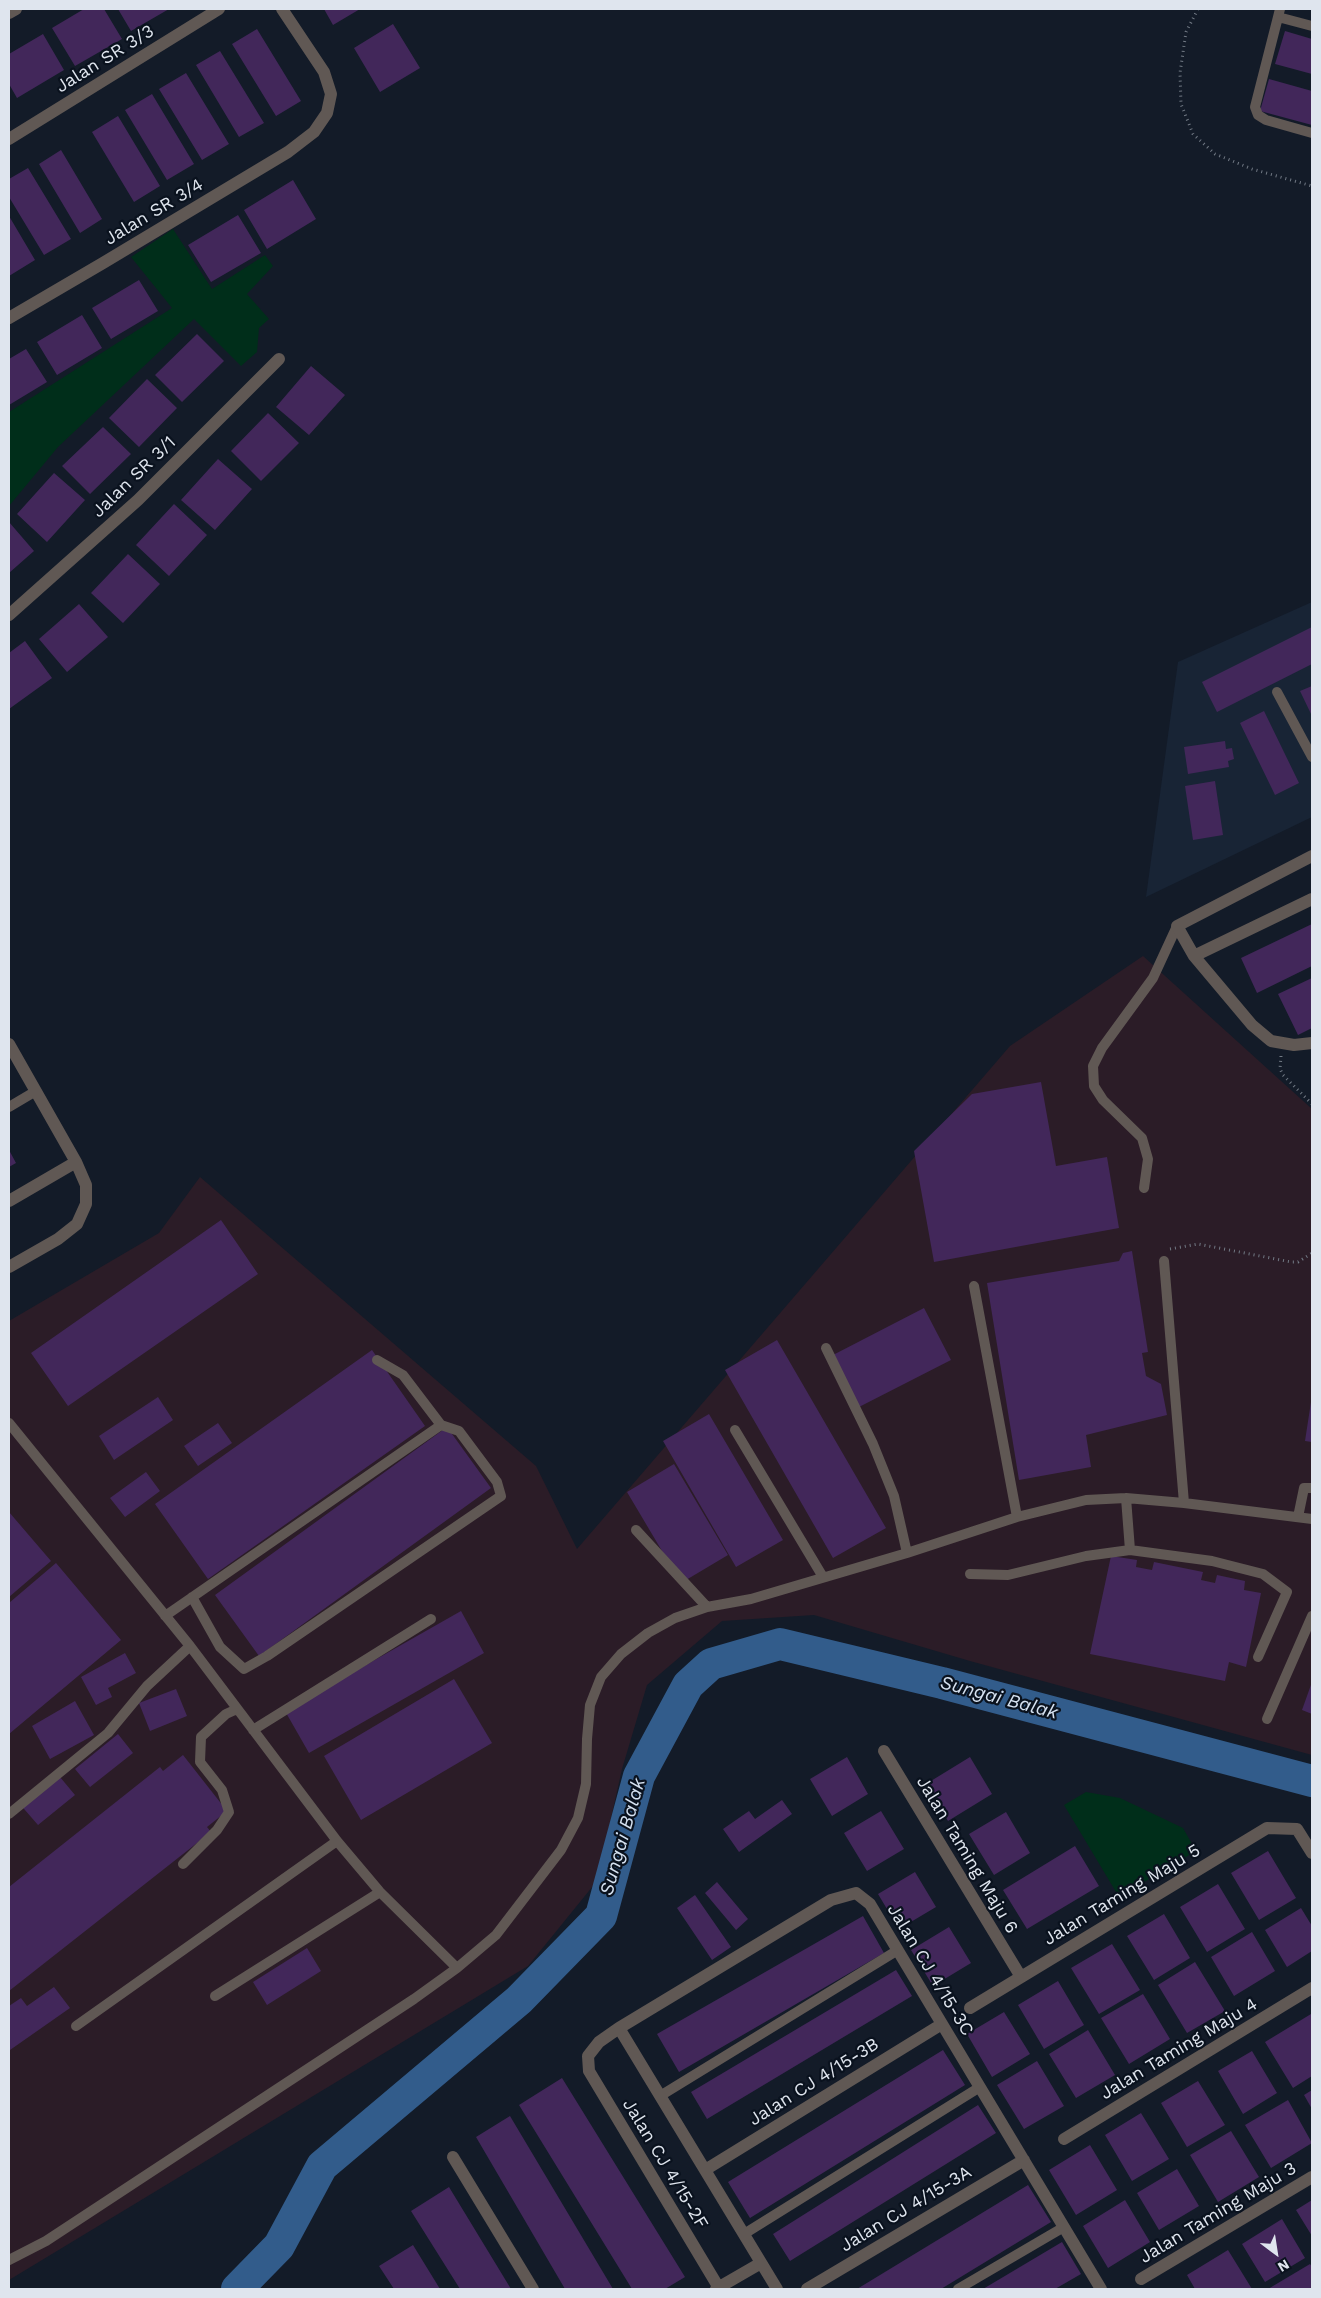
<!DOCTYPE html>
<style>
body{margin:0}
#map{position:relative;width:1321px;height:2298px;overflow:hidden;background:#131b28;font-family:"Work Sans",sans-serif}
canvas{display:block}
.frame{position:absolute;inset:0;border:10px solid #dfe5ee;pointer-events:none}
.north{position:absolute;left:1251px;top:2228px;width:50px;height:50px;-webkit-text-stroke:4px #0a121e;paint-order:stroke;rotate:149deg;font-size:14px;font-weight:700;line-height:20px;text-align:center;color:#dfe5ee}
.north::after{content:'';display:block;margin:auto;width:18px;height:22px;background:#dfe5ee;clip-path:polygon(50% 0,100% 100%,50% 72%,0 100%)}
</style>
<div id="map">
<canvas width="1321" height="2298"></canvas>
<div class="frame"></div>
<div class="north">N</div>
</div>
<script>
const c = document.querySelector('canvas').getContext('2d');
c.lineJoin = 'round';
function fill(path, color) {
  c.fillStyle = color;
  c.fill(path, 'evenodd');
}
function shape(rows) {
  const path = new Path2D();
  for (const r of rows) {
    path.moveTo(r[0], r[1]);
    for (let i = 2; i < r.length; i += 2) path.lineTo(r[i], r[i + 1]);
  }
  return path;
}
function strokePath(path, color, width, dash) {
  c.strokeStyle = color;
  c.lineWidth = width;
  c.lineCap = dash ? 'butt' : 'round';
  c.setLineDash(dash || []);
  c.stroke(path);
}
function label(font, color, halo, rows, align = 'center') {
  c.font = font + ' "Work Sans",sans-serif';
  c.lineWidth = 4.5;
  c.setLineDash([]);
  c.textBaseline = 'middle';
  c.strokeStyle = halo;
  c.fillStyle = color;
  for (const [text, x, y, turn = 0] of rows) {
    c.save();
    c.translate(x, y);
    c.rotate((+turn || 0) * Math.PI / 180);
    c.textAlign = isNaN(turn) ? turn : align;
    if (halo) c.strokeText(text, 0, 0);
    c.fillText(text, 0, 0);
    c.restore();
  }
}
fill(shape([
 [1143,956,1312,1109,1312,1755,970,1661,814,1615,722,1621,647,1685,622,1769,597,1881,528,1966,9,2280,9,1321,159,1233,200,1177,536,1466,577,1549,1010,1046]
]), '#2b1c27');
fill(shape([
 [1312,602,1312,817,1146,897,1178,662]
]), '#182435');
fill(shape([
 [173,229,212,289,265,255,273,266,247,294,269,319,259,328,257,352,241,366,194,319,58,447,9,506,9,412,172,308,131,257],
 [1086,1792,1120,1798,1183,1828,1196,1851,1119,1897,1064,1805]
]), '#002e1a');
strokePath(shape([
 [237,2289,279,2246,322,2166,519,2000,601,1916,639,1776,688,1685,711,1664,780,1644,942,1683,1312,1781]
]), '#325c8b', 32);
fill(shape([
 [84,9,104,9,122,39,75,66,52,28],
 [118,9,169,9,131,31],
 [324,9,360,9,333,25],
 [393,24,420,68,380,92,354,48],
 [257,29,301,101,276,116,232,44],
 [1285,31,1312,39,1312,74,1275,64],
 [43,34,64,70,17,98,9,84,9,54],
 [220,51,264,123,239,137,196,65],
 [186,73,229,144,202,160,159,89],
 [1269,79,1312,91,1312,125,1260,111],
 [152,94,194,164,167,180,125,110],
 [118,116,160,186,134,202,92,132],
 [61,150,102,219,80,233,39,164],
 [28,168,71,239,44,255,9,197,9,179],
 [293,180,316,219,267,249,244,210],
 [238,215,261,253,211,282,188,245],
 [9,216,35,260,9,276],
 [139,280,158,311,111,339,92,308],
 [82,315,102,348,57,375,37,342],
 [197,334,224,361,182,402,155,375],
 [26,349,47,382,9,405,9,359],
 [311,366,345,395,309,435,276,407],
 [147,379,177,408,139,447,109,418],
 [268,413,299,443,261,481,231,451],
 [103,427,131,454,90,494,62,466],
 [218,459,252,489,215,530,181,500],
 [54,473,85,500,47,542,17,514],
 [174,504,207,535,169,576,136,545],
 [9,522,34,551,9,573],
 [128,554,160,584,123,623,91,593],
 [79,604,108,637,67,672,39,639],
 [1312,627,1312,664,1217,712,1202,682],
 [25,641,52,678,9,709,9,653],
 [1312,686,1312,716,1300,691],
 [1264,711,1299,783,1275,795,1240,723],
 [1225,741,1226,749,1232,748,1234,759,1228,761,1229,767,1188,774,1184,747],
 [1215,781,1223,835,1193,840,1185,786],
 [1312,924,1312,966,1257,993,1241,958],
 [1312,978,1312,1028,1298,1035,1278,994],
 [1041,1082,1056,1166,1107,1157,1119,1228,934,1262,914,1151,972,1094],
 [9,1150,16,1163,9,1167],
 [221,1220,258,1274,68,1406,31,1353],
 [1132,1251,1148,1352,1142,1353,1146,1376,1161,1384,1167,1415,1086,1435,1091,1467,1019,1480,987,1283,1119,1261,1123,1253],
 [924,1308,951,1360,859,1407,833,1355],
 [777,1340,886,1528,833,1558,725,1370],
 [372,1350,425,1426,208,1579,155,1504],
 [158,1397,173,1420,114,1460,99,1436],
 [1311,1402,1312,1402,1312,1442,1305,1441],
 [709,1414,783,1540,736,1567,663,1441],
 [218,1423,232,1443,198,1466,184,1446],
 [447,1427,491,1488,259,1656,215,1595],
 [674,1464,728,1555,681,1583,627,1492],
 [146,1472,160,1491,125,1517,110,1498],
 [9,1512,51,1561,9,1597],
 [1111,1556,1137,1560,1136,1567,1152,1570,1154,1562,1203,1572,1201,1580,1215,1583,1217,1575,1245,1581,1244,1590,1261,1593,1246,1667,1229,1662,1225,1681,1090,1654],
 [56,1563,121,1640,9,1734,9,1603],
 [461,1611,484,1653,309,1753,285,1711],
 [125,1653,136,1673,108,1688,112,1697,96,1705,81,1677],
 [454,1679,492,1743,361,1820,324,1756],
 [1312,1682,1312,1714,1302,1710],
 [176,1689,187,1716,150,1731,139,1703],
 [75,1701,94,1735,50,1759,32,1726],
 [118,1734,133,1753,90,1787,75,1769],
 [183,1755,227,1811,207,1827,211,1832,9,1991,9,1887,160,1767,163,1771],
 [847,1757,868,1794,832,1816,810,1779],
 [970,1757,992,1794,948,1821,926,1784],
 [55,1771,75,1795,38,1825,18,1802],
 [782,1800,792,1814,739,1852,723,1829,749,1811,755,1819],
 [881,1811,904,1849,867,1871,844,1833],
 [1006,1812,1030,1853,994,1875,969,1834],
 [1075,1846,1099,1886,1027,1929,1003,1890],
 [1268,1851,1296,1898,1259,1920,1231,1873],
 [915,1872,936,1907,899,1929,878,1894],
 [717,1882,748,1919,736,1930,705,1893],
 [1218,1884,1245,1929,1207,1952,1180,1907],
 [695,1895,731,1947,712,1960,677,1908],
 [1301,1908,1312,1926,1312,1951,1287,1967,1265,1930],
 [1164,1914,1190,1958,1154,1980,1127,1936],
 [863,1916,884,1953,679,2072,657,2034],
 [949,1927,971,1963,933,1986,911,1950],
 [1252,1932,1275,1971,1234,1996,1211,1957],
 [1112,1944,1140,1990,1099,2014,1071,1968],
 [307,1948,321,1971,267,2005,253,1982],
 [1195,1962,1225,2011,1187,2033,1158,1985],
 [896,1970,912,1996,707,2119,691,2092],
 [1058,1981,1084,2025,1044,2049,1018,2005],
 [54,1987,70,2008,10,2050,9,2006,21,1998,27,2006],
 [1143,1994,1170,2039,1129,2064,1101,2018],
 [1004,2012,1030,2054,992,2077,967,2034],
 [1311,2014,1312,2076,1293,2088,1265,2042],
 [1088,2030,1115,2075,1076,2098,1049,2054],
 [943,2050,965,2085,750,2218,728,2182],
 [1252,2051,1277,2093,1243,2114,1218,2071],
 [1037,2061,1064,2106,1024,2129,997,2085],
 [562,2078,685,2277,665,2289,632,2289,519,2105],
 [1198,2081,1225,2125,1187,2147,1161,2103],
 [1312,2090,1312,2109,1304,2095],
 [1288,2100,1312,2143,1271,2168,1245,2125],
 [978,2105,996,2133,790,2261,773,2234],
 [1141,2113,1169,2159,1132,2181,1105,2135],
 [510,2116,613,2289,565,2289,476,2137],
 [1231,2131,1259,2177,1218,2202,1190,2155],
 [1090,2145,1117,2190,1076,2215,1049,2170],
 [1177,2169,1199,2206,1159,2230,1137,2193],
 [1028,2185,1051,2222,941,2289,857,2289],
 [449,2187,511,2289,460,2289,411,2211],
 [1125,2200,1150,2242,1108,2268,1083,2226],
 [1312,2200,1312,2236,1296,2210],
 [1282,2219,1305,2258,1265,2282,1242,2244],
 [1062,2242,1081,2274,1055,2289,983,2289],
 [413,2245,440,2289,394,2289,379,2266],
 [1228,2250,1252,2289,1195,2289,1187,2275],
 [1310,2264,1312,2267,1312,2289,1268,2289]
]), '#42275a');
strokePath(shape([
 [1198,9,1186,32,1180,73,1181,104,1193,134,1215,154,1252,169,1312,186],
 [1281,1056,1280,1069,1283,1075,1312,1104],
 [1170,1249,1198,1244,1291,1262,1298,1262,1312,1253]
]), '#727a85', 3, [1, 4]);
strokePath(shape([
 [1280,9,1278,17,1312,26],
 [1278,17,1255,107,1258,115,1266,120,1312,133],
 [1277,692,1312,757],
 [9,1107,36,1091],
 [1144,1188,1148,1159,1142,1138,1103,1100,1094,1086,1093,1066,1102,1048,1153,978,1177,926],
 [1164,1261,1184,1503],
 [974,1286,1017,1517],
 [826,1348,873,1444,894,1496,907,1553],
 [9,1423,190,1646,337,1841,380,1892,457,1968],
 [735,1430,823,1577],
 [1126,1498,1130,1550,1212,1561,1263,1574,1287,1592,1258,1657],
 [1298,1517,1304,1488,1312,1488],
 [636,1530,707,1607],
 [970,1574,1008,1575,1086,1556,1130,1550],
 [192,1597,220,1647,244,1669,267,1656,501,1496,497,1482,459,1431,441,1425,403,1375,377,1360],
 [165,1616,441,1425],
 [1267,1719,1312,1616],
 [253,1730,431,1619],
 [9,1814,108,1733,147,1686,190,1646],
 [183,1864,217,1830,229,1812,222,1790,200,1762,201,1737,226,1714,237,1709],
 [215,1996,380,1892],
 [76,2026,337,1841],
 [660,2096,898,1950],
 [744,2234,980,2087],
 [9,2260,46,2241,414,1999,457,1968,496,1935,561,1850,578,1818,586,1784,587,1739,590,1705,601,1677,621,1654,648,1633,675,1618,707,1607,751,1599,907,1553,1017,1517,1086,1500,1126,1498,1184,1503,1312,1519],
 [958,2289,1064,2227]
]), '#605854', 10);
strokePath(shape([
 [9,13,16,9],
 [9,139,219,9],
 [9,318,103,263,288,152,314,132,327,113,331,94,324,72,282,9],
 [9,615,138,500,279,359],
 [1312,856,1177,926,1194,956,1252,1025,1271,1041,1294,1045,1312,1043],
 [1194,956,1312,899],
 [9,1044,76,1162,86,1185,86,1204,77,1224,58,1239,9,1267],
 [9,1201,76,1162],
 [884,1751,1021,1977],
 [970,2008,1267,1828,1297,1829,1312,1853],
 [619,2028,777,2289],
 [1064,2139,1312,1988],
 [453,2157,533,2289],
 [705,2170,942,2024],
 [1141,2279,1312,2177],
 [719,2288,589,2071,588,2056,599,2042,619,2028,831,1900,856,1893,870,1904,1101,2289],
 [716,2289,761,2263],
 [807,2289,1024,2160]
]), '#605854', 12);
label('18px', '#dfe5ee', '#0a121e', [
 ["Jalan SR 3/3",105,59,-32],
 ["Jalan SR 3/4",154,212,-31],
 ["Jalan SR 3/1",134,477,-44],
 ["Jalan Taming Maju 6",967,1855,59],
 ["Jalan Taming Maju 5",1122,1895,-31],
 ["Jalan CJ 4/15-3C",930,1970,59],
 ["Jalan Taming Maju 4",1179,2049,-31],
 ["Jalan CJ 4/15-3B",814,2082,-32],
 ["Jalan CJ 4/15-2F",665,2164,59],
 ["Jalan CJ 4/15-3A",906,2209,-31],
 ["Jalan Taming Maju 3",1218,2213,-31]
]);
label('italic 19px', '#d6e2f1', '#0a121e', [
 ["Sungai Balak",999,1698,15],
 ["Sungai Balak",623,1837,-74]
]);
</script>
